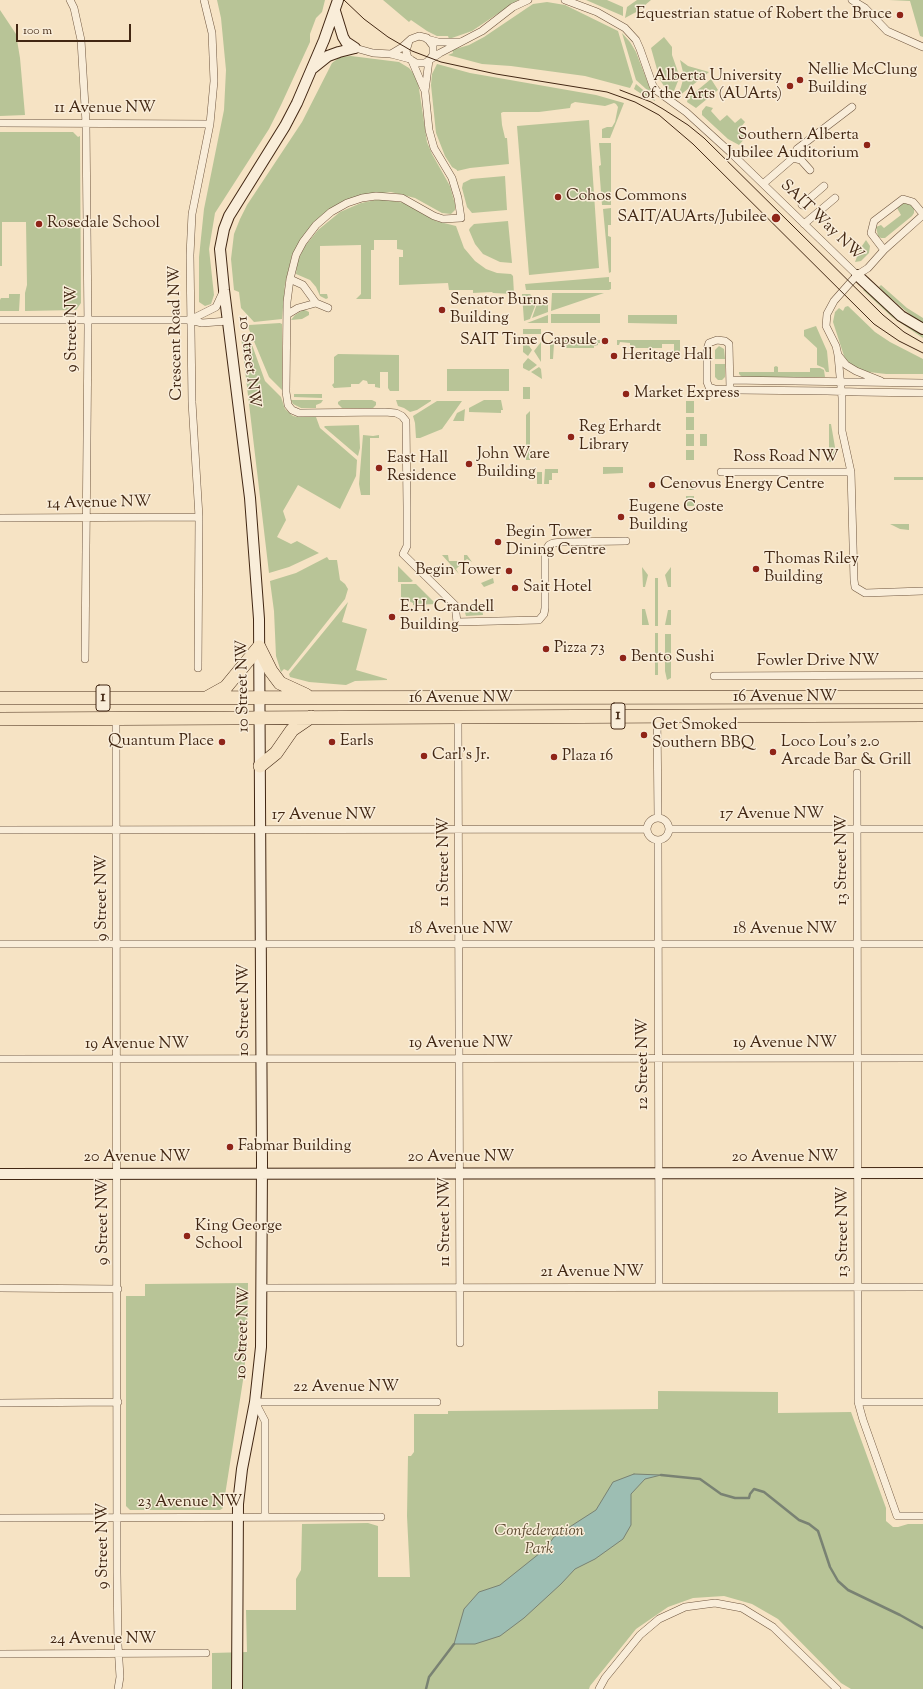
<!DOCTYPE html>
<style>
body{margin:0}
#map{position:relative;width:923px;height:1689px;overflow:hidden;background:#f6e3c4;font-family:"Sorts Mill Goudy",serif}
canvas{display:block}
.scale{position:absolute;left:16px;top:24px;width:115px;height:18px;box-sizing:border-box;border:2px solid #422713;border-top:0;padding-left:5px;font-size:12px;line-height:14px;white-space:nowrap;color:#422713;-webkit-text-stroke:3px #f9edd9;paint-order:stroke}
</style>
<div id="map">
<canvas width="923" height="1689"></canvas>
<div class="scale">100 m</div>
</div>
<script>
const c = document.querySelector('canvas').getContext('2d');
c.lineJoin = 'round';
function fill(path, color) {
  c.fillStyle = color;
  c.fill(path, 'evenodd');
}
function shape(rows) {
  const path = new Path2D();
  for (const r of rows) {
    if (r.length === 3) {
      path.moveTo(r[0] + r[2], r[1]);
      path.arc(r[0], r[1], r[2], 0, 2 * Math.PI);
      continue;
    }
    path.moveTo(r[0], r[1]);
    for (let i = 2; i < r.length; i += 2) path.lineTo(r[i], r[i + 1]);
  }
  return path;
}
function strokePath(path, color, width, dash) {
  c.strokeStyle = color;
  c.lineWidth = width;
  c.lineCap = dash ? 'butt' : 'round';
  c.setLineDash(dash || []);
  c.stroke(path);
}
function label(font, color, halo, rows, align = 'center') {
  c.font = font + ' "Sorts Mill Goudy",serif';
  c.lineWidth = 3;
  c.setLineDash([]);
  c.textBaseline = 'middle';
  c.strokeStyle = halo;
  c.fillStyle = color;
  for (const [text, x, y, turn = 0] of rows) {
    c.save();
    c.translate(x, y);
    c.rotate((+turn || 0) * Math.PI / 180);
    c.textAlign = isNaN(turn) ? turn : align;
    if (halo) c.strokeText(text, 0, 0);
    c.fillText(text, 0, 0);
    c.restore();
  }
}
fill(shape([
 [217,0,325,0,322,12,316,18,310,34,310,42,281,105,269,129,215,213,209,249,214,295,211,304,205,306,199,302,199,257,204,209,224,110,226,70,221,18],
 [383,0,518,0,472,31,449,39,448,36,437,36,427,31,411,20,409,22],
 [586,0,607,0,623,7,623,16],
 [637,0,651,0,638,11,625,18,627,7],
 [889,0,923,0,923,37,920,36,910,1],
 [547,2,565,5,618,31,633,82,630,88,585,76,511,66,482,64,448,55,453,53,452,50,469,45,484,37,527,8,533,4],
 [0,10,16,34,20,58,25,115,0,116],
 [622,33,630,42,636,52,649,86,655,97,636,80],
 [664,37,672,47,672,55,678,72,678,81,674,91,666,89,660,80,651,48],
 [351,56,399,62,409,68,414,74,417,82,418,82,427,142,432,154,450,186,455,204,455,210,451,214,442,213,415,198,391,192,360,196,340,204,292,255,285,284,282,319,254,322,241,308,239,292,234,290,231,259,234,234,240,219,247,205,302,122,332,63,340,57],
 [680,60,688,66,709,72,679,96,678,95,681,87,684,76],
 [437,64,470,73,596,95,624,103,610,138,602,138,602,129,607,127,612,127,615,122,618,107,616,104,614,103,605,106,575,102,571,104,570,108,539,112,503,112,501,113,502,125,505,138,507,138,509,164,470,168,457,171,457,170,452,167,445,156,436,133,431,85,432,74],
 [711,79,718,90,696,108,687,102,688,98],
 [636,84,655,100,655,101,643,95,634,89],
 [706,106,713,108,711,111,720,121,727,115,735,123,741,118,745,122,741,127,747,136,739,145,728,139,702,115,702,111],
 [589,120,599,268,529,275,517,126],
 [0,132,73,132,78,137,80,136,81,303,76,310,25,311,25,293,27,285,26,222,2,222,2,266,0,266],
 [599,143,611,143,611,205,602,205,599,166,601,165],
 [505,176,507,210,472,213,467,207,462,188,463,183,471,179],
 [380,199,405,203,436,221,456,226,464,248,475,261,486,269,497,273,511,274,513,276,514,294,493,293,492,292,473,293,473,290,449,290,448,283,399,285,399,257,403,257,403,250,397,249,397,240,374,240,374,250,371,250,371,299,356,299,361,294,361,245,320,246,320,294,327,294,328,298,326,299,320,296,316,287,310,280,296,274,297,262,305,246,318,230,340,212,361,203],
 [904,203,912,205,914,208,914,213,912,216,885,238,881,238,878,236,876,227,881,225,884,228,901,215,897,208],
 [611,208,611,225,608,225,608,236,611,237,611,272,609,273,603,209],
 [508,221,512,263,500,262,483,254,475,244,469,230,470,228,474,224],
 [866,240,870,246,869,253,861,261,855,262,860,249],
 [609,277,609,282,611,282,611,289,609,290,526,290,525,284],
 [881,285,907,308,923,318,923,323,914,318,887,295,879,287],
 [866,288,902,322,923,335,923,338,892,317,863,290],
 [552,293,604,293,551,311],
 [9,294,20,294,19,311,0,311,0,300,1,298,9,298],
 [522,294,530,294,537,301,530,319,524,321],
 [538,301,548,305,548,312,532,318],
 [848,306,875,332,890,342,923,359,923,374,886,374,869,372,859,369,848,362,844,356,833,322,835,312,839,308,843,311,845,307],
 [303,310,305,310,309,312,309,315,302,319,291,320,295,315],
 [551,314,600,314,600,323,551,323],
 [548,315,548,323,527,323],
 [628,315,677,315,677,324,628,323],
 [280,323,282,324,282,390,269,377,248,327,249,325],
 [816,326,827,351,829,372,826,372,824,368,817,365,817,348,804,336,804,330],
 [523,329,541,329,541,334,523,334],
 [241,336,251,342,265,381,281,397,285,409,293,416,298,417,316,417,320,428,357,460,356,476,340,509,298,485,283,511,286,520,277,537,291,544,297,541,319,553,289,567,269,573],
 [523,340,525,340,532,350,528,356,523,352],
 [550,340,600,340,600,343,598,343,598,345,594,346,594,348,566,348,566,344,554,344,553,359,550,359],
 [617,340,680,340,680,359,674,359,674,344,662,344,662,348,634,348,634,346,630,345,630,343,620,342,619,345,617,345],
 [541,342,541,362,534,351],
 [719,346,724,349,725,359,715,359,715,350],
 [338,354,399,355,399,391,390,391,388,388,388,372,380,372,380,388,375,387,375,384,368,384,367,381,363,380,359,384,351,384,351,387,334,388,332,385,334,383,334,357],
 [528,358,537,365,529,371,523,368,523,364],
 [715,364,725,364,725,377,722,380,718,380,715,377],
 [776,366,778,367,778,372,810,372,810,368,820,368,824,370,825,377,742,377,739,374,739,372,774,372,774,367],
 [539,367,541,369,542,379,531,372],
 [447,369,509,369,509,391,447,391],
 [523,387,530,387,530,399,523,399],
 [294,394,322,394,322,398,294,397],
 [291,400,323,400,321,403,316,405,316,408,301,408,293,404],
 [341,400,372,400,376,402,376,405,373,408,342,408,338,404,338,402],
 [396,400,431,400,431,401,417,410,410,412,404,408,398,406],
 [484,400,501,400,503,410,501,410,501,413,469,412,469,408],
 [437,401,462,401,442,429,420,438,416,438,415,423,413,416],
 [686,401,694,401,694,413,686,413],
 [465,409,464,421,453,421,457,413],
 [530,411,530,460,526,460,526,415],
 [686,417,694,417,694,430,686,430],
 [829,424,831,424,836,453,832,461,829,462],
 [359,425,360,448,358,456,324,427,325,426],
 [686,434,694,434,694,446,686,446],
 [700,434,707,434,707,446,700,446],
 [363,435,373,436,379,435,379,438,370,438,370,495,361,495,359,484],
 [686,450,694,450,694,460,686,460],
 [603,467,623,467,623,473,603,474],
 [545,469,558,469,558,473,552,473,552,480,549,480,549,484,544,484],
 [537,472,542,472,542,484,537,484],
 [894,477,923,477,923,480,894,480],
 [686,481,694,481,694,490,686,490],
 [686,496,694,496,694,506,686,506],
 [890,524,909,524,909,530,900,529],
 [442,555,448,555,449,561,464,561,464,555,467,555,472,562,467,559,456,569,459,574],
 [327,557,329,560,337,560,340,580,345,584,348,589,345,599,288,671,284,669,281,672,276,656,274,611,270,581,296,573],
 [398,566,413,581,411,582,398,582],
 [642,567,648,575,645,587,643,587],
 [671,567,671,587,668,587,665,575],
 [493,578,494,583,484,587,481,583],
 [655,578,658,578,658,626,655,626],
 [401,584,416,584,436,604,413,605,413,603,401,597],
 [348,602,342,622,367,629,356,670,387,679,387,680,355,681,346,685,309,682,290,677,289,674],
 [467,607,482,608,483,615,466,616,464,609],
 [642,609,645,609,649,625,642,625],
 [668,610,671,610,671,625,665,625],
 [655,633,658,633,658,675,655,675],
 [665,634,671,634,671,678,667,680,665,671],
 [248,1283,247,1337,244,1374,223,1508,220,1510,130,1510,126,1506,126,1296,145,1296,145,1284],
 [658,1391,778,1392,778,1413,851,1412,886,1508,886,1521,893,1527,898,1527,908,1524,923,1524,923,1689,851,1689,841,1683,778,1619,752,1604,724,1596,693,1598,668,1607,636,1629,590,1686,589,1689,212,1689,212,1653,247,1652,246,1610,296,1610,296,1579,301,1570,302,1524,368,1523,378,1526,378,1577,410,1577,407,1516,408,1456,411,1456,414,1452,414,1414,448,1414,448,1411,658,1409]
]), '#b8c497');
const water = shape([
 [634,1474,661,1475,645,1479,631,1494,631,1525,623,1539,595,1559,575,1569,561,1584,524,1618,500,1636,475,1644,454,1644,464,1609,479,1592,500,1585,545,1549,554,1537,596,1510,613,1482,634,1474]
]);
fill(water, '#9dbeb3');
strokePath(water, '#798273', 1);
strokePath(shape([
 [661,1475,700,1479,721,1494,735,1498,749,1498,750,1494,754,1489,764,1492,799,1520,809,1524,818,1531,830,1567,838,1581,848,1590,900,1615,923,1628],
 [426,1689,429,1677,454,1644]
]), '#798273', 2.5);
const street = shape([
 [70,0,74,8,81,40,86,123,88,328,85,659],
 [565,0,597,12,625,28,636,40,640,49,653,86,657,91,686,112,730,152,857,275,834,301,827,314,826,326,836,346,838,355,842,398,842,431,851,472,854,580,855,587,865,593,923,591],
 [852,0,865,8,887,31,923,47],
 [427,39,438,42,460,42],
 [409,41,406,51,408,58,416,63,425,63,440,53,482,31,513,7,528,0],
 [355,48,373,53,391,54,410,59],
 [391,54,401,48,411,39,419,36,427,38,433,46,433,55,430,59],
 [429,60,425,91,429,130,434,148,452,178,458,198,461,218,443,219,434,216,402,198,376,196,362,198,347,203,331,212,316,225,303,242,296,255,290,279,287,302,286,392,288,405,292,410,299,413,385,412,396,413,402,416,406,421,407,507,407,546,403,554,455,605,457,622,539,620,544,614,545,608,545,551,549,545,553,543,562,542,626,541],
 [412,61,424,89],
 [0,123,210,124],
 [793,158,797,149,852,107],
 [763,184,793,158,801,160,810,170],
 [802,205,824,186],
 [804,224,835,198],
 [884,250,871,233,874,221,903,199,913,202,923,214],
 [857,275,868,268,884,250,923,215],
 [290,279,303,285,316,303],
 [288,314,298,308,316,303,328,308],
 [0,320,190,320,202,323,228,321],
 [190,320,216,307,223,292],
 [838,355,846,365,856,371,881,381],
 [730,380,923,383],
 [730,389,729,344,725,341,717,340,709,343,707,349,707,382,709,387,715,389,736,390,827,391,858,392,923,393],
 [721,472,851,472],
 [0,518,199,517],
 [198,668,199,517,192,402,190,255,192,214,210,124,214,81,212,33,204,0],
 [714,676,923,675],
 [458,716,460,1343],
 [657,716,658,818],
 [116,719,117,1573,118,1645,120,1677,118,1689],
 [857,773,858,1402,863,1420,897,1516,923,1516],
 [658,829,11],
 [669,829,923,829],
 [0,830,647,829],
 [658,840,659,1287],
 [0,944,923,944],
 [0,1059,923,1058],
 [0,1288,118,1289],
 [261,1288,923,1287],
 [858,1402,923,1402],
 [0,1403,118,1402],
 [265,1517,265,1421,255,1402,437,1402],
 [0,1518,381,1517],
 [0,1654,206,1653],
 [599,1689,605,1678,640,1635,659,1619,685,1607,715,1603,742,1608,773,1627,837,1689]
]);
const secondary = shape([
 [335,11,343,37,346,42,355,48],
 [313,68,328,56,339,52,355,48],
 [857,275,901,316,923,329],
 [0,1174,923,1173],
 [237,1689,238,1504,242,1469,255,1402,261,1347,262,1163,259,619,250,498,224,290,220,249,224,229,229,216,285,126,297,103,324,40,338,0]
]);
const highway = shape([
 [208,697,226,687,259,647,271,671,280,683,306,695],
 [0,698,923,697],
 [0,719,923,715],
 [260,766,276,753,292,730,311,717]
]);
strokePath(street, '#6f563f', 8);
strokePath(secondary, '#422713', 12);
strokePath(highway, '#422713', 14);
strokePath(street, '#f9edd9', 7);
strokePath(secondary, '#f9edd9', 10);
strokePath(highway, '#f6e3c4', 13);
strokePath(shape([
 [344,0,364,19,388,37,412,51,441,62,496,74,607,92,635,102,659,115,693,144,874,324,899,341,923,353],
 [620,90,651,102,663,109,688,125,704,138,883,315,904,332,923,343]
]), '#422713', 1);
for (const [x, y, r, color] of [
 [900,15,4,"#8f2418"],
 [800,80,4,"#8f2418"],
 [790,86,4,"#8f2418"],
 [867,145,4,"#8f2418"],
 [558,197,4,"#8f2418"],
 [776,218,5,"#8f2418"],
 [39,224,4,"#8f2418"],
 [442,310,4,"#8f2418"],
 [605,341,4,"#8f2418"],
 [614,356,4,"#8f2418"],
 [626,394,4,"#8f2418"],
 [571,437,4,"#8f2418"],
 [469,464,4,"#8f2418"],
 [379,468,4,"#8f2418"],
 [652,485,4,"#8f2418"],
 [621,517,4,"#8f2418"],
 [498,542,4,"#8f2418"],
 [756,569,4,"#8f2418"],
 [509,571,4,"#8f2418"],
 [515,588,4,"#8f2418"],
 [392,617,4,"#8f2418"],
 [546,649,4,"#8f2418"],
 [623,658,4,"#8f2418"],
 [644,735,4,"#8f2418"],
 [222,742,4,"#8f2418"],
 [332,742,4,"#8f2418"],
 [773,752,4,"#8f2418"],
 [424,756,4,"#8f2418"],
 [554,757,4,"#8f2418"],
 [230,1147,4,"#8f2418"],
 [187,1236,4,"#8f2418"]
]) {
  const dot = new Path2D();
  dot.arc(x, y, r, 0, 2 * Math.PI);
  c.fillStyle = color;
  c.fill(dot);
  strokePath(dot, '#f9edd9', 1.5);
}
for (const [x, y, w] of [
 [103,698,14],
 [618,716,14]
]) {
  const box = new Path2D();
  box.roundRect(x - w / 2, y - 13, w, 26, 3);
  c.fillStyle = '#f9edd9';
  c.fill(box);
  strokePath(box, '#422713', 1);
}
label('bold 15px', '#422713', null, [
 ["1",103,698],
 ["1",618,716]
]);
label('16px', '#422713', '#f9edd9', [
 ["Equestrian statue of Robert the Bruce",892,15,"right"],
 ["Nellie McClung",808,71],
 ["Building",808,89],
 ["Alberta University",782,77,"right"],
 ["of the Arts (AUArts)",782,95,"right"],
 ["Southern Alberta",859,136,"right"],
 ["Jubilee Auditorium",859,154,"right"],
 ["Cohos Commons",566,197],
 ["SAIT/AUArts/Jubilee",767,218,"right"],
 ["Rosedale School",47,224],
 ["Senator Burns",450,301],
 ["Building",450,319],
 ["SAIT Time Capsule",597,341,"right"],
 ["Heritage Hall",622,356],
 ["Market Express",634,394],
 ["Reg Erhardt",579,428],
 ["Library",579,446],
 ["John Ware",477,455],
 ["Building",477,473],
 ["East Hall",387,459],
 ["Residence",387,477],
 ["Cenovus Energy Centre",660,485],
 ["Eugene Coste",629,508],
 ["Building",629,526],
 ["Begin Tower",506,533],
 ["Dining Centre",506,551],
 ["Thomas Riley",764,560],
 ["Building",764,578],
 ["Begin Tower",501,571,"right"],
 ["Sait Hotel",523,588],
 ["E.H. Crandell",400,608],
 ["Building",400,626],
 ["Pizza 73",554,649],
 ["Bento Sushi",631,658],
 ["Get Smoked",652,726],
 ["Southern BBQ",652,744],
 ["Quantum Place",214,742,"right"],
 ["Earls",340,742],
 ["Loco Lou's 2.0",781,743],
 ["Arcade Bar & Grill",781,761],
 ["Carl's Jr.",432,756],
 ["Plaza 16",562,757],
 ["Fabmar Building",238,1147],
 ["King George",195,1227],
 ["School",195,1245]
], 'left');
label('16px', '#422713', '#f9edd9', [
 ["11 Avenue NW",105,109],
 ["SAIT Way NW",821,221,44],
 ["9 Street NW",73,329,-90],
 ["Crescent Road NW",177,333,-91],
 ["10 Street NW",248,362,83],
 ["Ross Road NW",786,458],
 ["14 Avenue NW",99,504,-1],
 ["Fowler Drive NW",818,662],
 ["10 Street NW",244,686,-91],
 ["16 Avenue NW",785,698],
 ["16 Avenue NW",461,699],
 ["17 Avenue NW",772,815],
 ["17 Avenue NW",324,816],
 ["13 Street NW",843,860,-90],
 ["11 Street NW",445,862,-90],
 ["9 Street NW",103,898,-90],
 ["18 Avenue NW",461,930],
 ["18 Avenue NW",785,930],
 ["10 Street NW",245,1010,-90],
 ["19 Avenue NW",461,1044],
 ["19 Avenue NW",785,1044],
 ["19 Avenue NW",137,1045],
 ["12 Street NW",644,1064,-90],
 ["20 Avenue NW",137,1158],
 ["20 Avenue NW",461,1158],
 ["20 Avenue NW",785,1158],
 ["9 Street NW",104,1222,-90],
 ["11 Street NW",446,1222,-90],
 ["13 Street NW",844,1232,-90],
 ["21 Avenue NW",592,1273],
 ["10 Street NW",244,1333,-88],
 ["22 Avenue NW",346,1388],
 ["23 Avenue NW",190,1503],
 ["9 Street NW",104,1546,-90],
 ["24 Avenue NW",103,1640]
]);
label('italic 16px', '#604e34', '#f9edd9', [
 ["Confederation",539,1532],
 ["Park",539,1550]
]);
</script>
